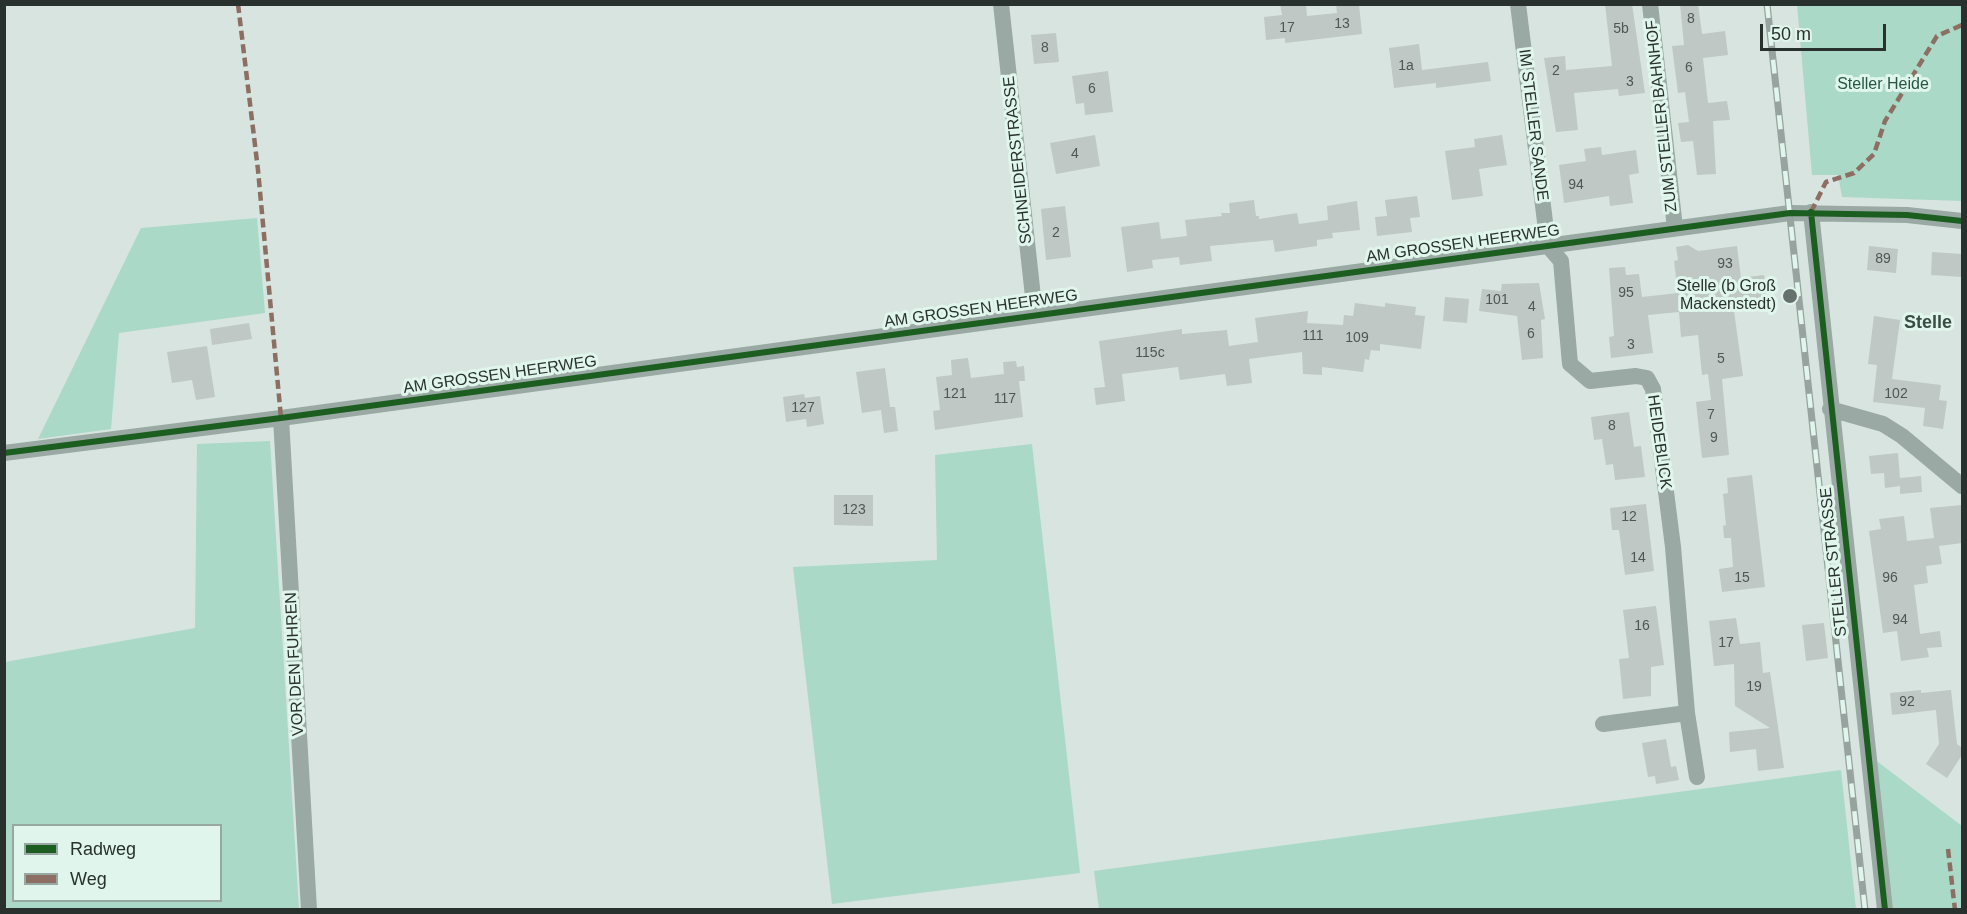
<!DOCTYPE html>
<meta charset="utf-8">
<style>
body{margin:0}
#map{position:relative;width:1967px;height:914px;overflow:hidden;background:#d8e4df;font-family:Arial,sans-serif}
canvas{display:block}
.frame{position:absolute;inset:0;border:6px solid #29312e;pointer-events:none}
.legend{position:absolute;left:12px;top:824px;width:210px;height:78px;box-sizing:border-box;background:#e0f6ed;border:2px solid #97a7a1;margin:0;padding:8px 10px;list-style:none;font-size:18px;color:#29312e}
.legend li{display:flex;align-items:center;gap:12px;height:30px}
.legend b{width:30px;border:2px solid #97a7a1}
.scale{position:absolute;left:1760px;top:24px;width:126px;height:27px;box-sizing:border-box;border:3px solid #29312e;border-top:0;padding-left:8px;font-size:18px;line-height:21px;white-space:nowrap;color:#29312e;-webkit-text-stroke:4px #e0f6ed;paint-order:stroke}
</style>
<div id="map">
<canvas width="1967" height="914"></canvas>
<div class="frame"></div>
<ul class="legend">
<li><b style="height:8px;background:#1b5e20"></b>Radweg</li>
<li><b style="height:8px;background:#8d6e63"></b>Weg</li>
</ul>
<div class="scale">50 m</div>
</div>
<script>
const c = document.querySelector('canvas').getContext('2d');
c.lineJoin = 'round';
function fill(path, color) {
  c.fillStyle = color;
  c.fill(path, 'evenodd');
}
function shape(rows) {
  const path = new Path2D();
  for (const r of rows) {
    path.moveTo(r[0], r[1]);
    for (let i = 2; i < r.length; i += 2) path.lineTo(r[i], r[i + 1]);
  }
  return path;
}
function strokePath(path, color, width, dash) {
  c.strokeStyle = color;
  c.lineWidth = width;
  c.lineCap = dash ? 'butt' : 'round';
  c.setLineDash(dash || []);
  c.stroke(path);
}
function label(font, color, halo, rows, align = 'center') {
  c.font = font + ' Arial,sans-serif';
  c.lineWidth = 6;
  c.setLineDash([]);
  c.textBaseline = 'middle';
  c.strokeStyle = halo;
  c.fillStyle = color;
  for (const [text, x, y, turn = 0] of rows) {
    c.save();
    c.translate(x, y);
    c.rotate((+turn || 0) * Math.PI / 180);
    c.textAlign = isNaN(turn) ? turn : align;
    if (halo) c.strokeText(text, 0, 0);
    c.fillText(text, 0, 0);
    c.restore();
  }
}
fill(shape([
 [1797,5,1962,5,1962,201,1842,197,1838,175,1812,175],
 [257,218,265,313,119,333,111,429,38,439,141,228],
 [270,441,299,909,10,909,4,906,5,662,195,628,197,444],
 [14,826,220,826,220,900,14,900],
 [1032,444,1080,873,832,904,793,567,937,560,935,455],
 [1874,759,1962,826,1962,909,1892,909],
 [1841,770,1856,909,1099,909,1094,871]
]), '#aad9c8');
fill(shape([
 [1280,4,1306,4,1307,16,1337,13,1336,4,1359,4,1362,34,1285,43,1285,38,1266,40,1264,17,1282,15],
 [1605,4,1632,4,1645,93,1619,96,1618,89,1574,93,1578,130,1556,132,1544,58,1565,56,1566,70,1612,66],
 [1680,4,1698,4,1702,34,1725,31,1728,55,1703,58,1708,103,1727,101,1730,120,1713,121,1716,174,1697,175,1693,141,1681,142,1678,123,1689,122,1685,92,1678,93,1672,46,1684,45],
 [1056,33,1059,62,1034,64,1031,35],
 [1419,44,1422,70,1488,62,1491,81,1436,88,1436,83,1394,88,1389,48],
 [1108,71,1113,112,1085,115,1084,103,1076,104,1072,76],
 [1095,135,1100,166,1056,174,1050,143],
 [1502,135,1507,165,1479,169,1483,196,1452,200,1445,151,1475,147,1474,139],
 [1601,147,1602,155,1636,150,1639,173,1629,175,1633,203,1610,206,1609,196,1564,203,1559,165,1586,161,1584,149],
 [1417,196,1420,217,1410,218,1412,232,1377,236,1375,217,1387,216,1385,200],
 [1254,200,1256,216,1259,216,1259,219,1297,213,1299,224,1328,220,1327,206,1357,201,1360,230,1332,233,1333,238,1317,240,1317,246,1275,252,1273,240,1210,246,1212,261,1180,265,1179,257,1152,260,1153,268,1127,272,1121,227,1159,222,1161,239,1187,236,1185,220,1222,216,1221,213,1230,213,1229,203],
 [1065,206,1071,257,1046,260,1041,209],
 [1688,245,1698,251,1737,246,1741,278,1764,275,1768,306,1734,311,1743,376,1722,379,1729,455,1702,458,1696,402,1711,400,1708,374,1702,375,1698,335,1681,337,1679,312,1648,315,1653,353,1611,358,1609,337,1614,336,1609,268,1625,267,1626,275,1639,274,1642,297,1678,293,1674,261,1678,260,1676,247],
 [1869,246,1898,249,1896,273,1867,270],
 [1932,252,1962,254,1962,277,1931,275],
 [1539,283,1545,319,1541,320,1543,358,1522,360,1517,316,1479,311,1482,289,1501,291,1502,284],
 [1445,297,1469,299,1467,323,1443,321],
 [1355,303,1385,307,1385,303,1416,307,1415,315,1425,316,1421,349,1380,344,1380,351,1371,350,1369,360,1365,359,1363,372,1322,367,1322,375,1303,374,1302,352,1249,359,1252,383,1227,386,1225,374,1180,380,1178,367,1122,374,1125,401,1096,405,1094,388,1105,387,1099,341,1182,329,1182,334,1227,330,1229,346,1258,342,1255,318,1308,311,1307,323,1343,325,1344,315,1353,316],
 [1874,316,1900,320,1892,379,1941,385,1939,400,1947,401,1943,429,1923,426,1925,408,1873,402,1877,365,1868,364],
 [249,323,252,339,212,345,210,329],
 [207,346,215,397,196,400,192,380,172,383,167,352],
 [968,358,971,378,1004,374,1003,362,1016,361,1017,367,1024,366,1025,381,1019,381,1023,417,935,430,933,411,940,410,936,377,952,375,951,360],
 [885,368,890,407,895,407,898,431,884,433,881,410,862,413,856,372],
 [804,394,805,398,820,396,824,424,807,427,806,419,786,422,783,397],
 [1629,412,1634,447,1641,446,1645,477,1615,480,1613,464,1606,465,1602,439,1594,440,1591,417],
 [1898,453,1900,478,1921,476,1922,492,1900,494,1900,486,1885,488,1884,473,1871,474,1869,456],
 [1752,475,1765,587,1722,592,1719,569,1733,567,1731,538,1724,538,1723,526,1726,525,1723,494,1728,493,1727,478],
 [834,495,873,495,873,526,834,525],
 [1646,504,1654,571,1625,575,1619,530,1612,530,1610,508],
 [1962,505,1962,543,1939,546,1942,564,1926,566,1928,583,1914,585,1920,634,1940,631,1942,647,1927,648,1929,657,1901,661,1897,631,1883,633,1869,531,1881,529,1879,519,1904,516,1907,541,1934,538,1930,508],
 [1656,606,1664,665,1651,667,1651,696,1623,699,1619,659,1629,658,1623,610],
 [1736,618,1740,644,1760,642,1763,673,1770,672,1784,768,1758,771,1756,749,1730,752,1729,732,1770,728,1735,706,1734,664,1714,666,1709,621],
 [1824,623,1828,658,1806,661,1802,625],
 [1921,690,1921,693,1951,690,1957,744,1962,748,1962,755,1947,778,1926,764,1939,744,1936,710,1892,715,1890,693],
 [1666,739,1671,767,1676,766,1679,780,1656,784,1655,776,1648,777,1642,743]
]), '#bfc8c4');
strokePath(shape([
 [1001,4,1035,315],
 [1518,4,1548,246,1561,261,1570,364,1590,381,1636,376,1647,378,1653,389,1673,547,1687,713,1697,777],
 [1650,4,1675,228],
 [1811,212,1885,910],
 [1830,409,1883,424,1902,436,1962,486],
 [281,418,309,910],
 [4,453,281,418,1790,213,1907,215,1962,221],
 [1603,724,1687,713]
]), '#9aa9a4', 16);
const rail = shape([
 [1767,4,1865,910]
]);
strokePath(rail, '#97a39e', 7);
strokePath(rail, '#e0f6ed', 4.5, [14]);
strokePath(shape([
 [238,4,258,170,281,418],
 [1811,212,1826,182,1854,173,1874,154,1885,121,1937,36,1962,25],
 [1948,849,1955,910]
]), '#8d6e63', 4.5, [9, 4.5]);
strokePath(shape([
 [1811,212,1885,910],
 [4,453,281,418,1790,213,1907,215,1962,221]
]), '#1b5e20', 6);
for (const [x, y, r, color] of [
 [1790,296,8,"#66706c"]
]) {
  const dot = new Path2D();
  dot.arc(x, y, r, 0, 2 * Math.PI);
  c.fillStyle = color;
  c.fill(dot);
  strokePath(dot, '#e0f6ed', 2);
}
label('14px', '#4e5754', null, [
 ["8",1691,19],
 ["13",1342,24],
 ["17",1287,28],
 ["5b",1621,29],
 ["8",1045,48],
 ["1a",1406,66],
 ["6",1689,68],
 ["2",1556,71],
 ["3",1630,82],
 ["6",1092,89],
 ["4",1075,154],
 ["94",1576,185],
 ["2",1056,233],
 ["89",1883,259],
 ["93",1725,264],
 ["95",1626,293],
 ["101",1497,300],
 ["4",1532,307],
 ["6",1531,334],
 ["111",1313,336],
 ["109",1357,338],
 ["3",1631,345],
 ["115c",1150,353],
 ["5",1721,359],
 ["121",955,394],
 ["102",1896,394],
 ["117",1005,399],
 ["127",803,408],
 ["7",1711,415],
 ["8",1612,426],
 ["9",1714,438],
 ["123",854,510],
 ["12",1629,517],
 ["14",1638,558],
 ["15",1742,578],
 ["96",1890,578],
 ["94",1900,620],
 ["16",1642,626],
 ["17",1726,643],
 ["19",1754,687],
 ["92",1907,702]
]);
label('16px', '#265646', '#e0f6ed', [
 ["Steller Heide",1883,85]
]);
label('16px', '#29312e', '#e0f6ed', [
 ["ZUM STELLER BAHNHOF",1662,116,-96],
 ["IM STELLER SANDE",1533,125,83],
 ["SCHNEIDERSTRASSE",1018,160,-96],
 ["AM GROSSEN HEERWEG",1463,244,-8],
 ["AM GROSSEN HEERWEG",981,309,-8],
 ["AM GROSSEN HEERWEG",500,375,-8],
 ["HEIDEBLICK",1659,442,82],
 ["STELLER STRASSE",1834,562,-96],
 ["VOR DEN FUHREN",295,664,-93]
]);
label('16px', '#29312e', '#e0f6ed', [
 ["Stelle (b Groß",1776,287],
 ["Mackenstedt)",1776,305]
], 'right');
label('bold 18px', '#394c45', '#e0f6ed', [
 ["Stelle",1928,323]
]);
</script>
